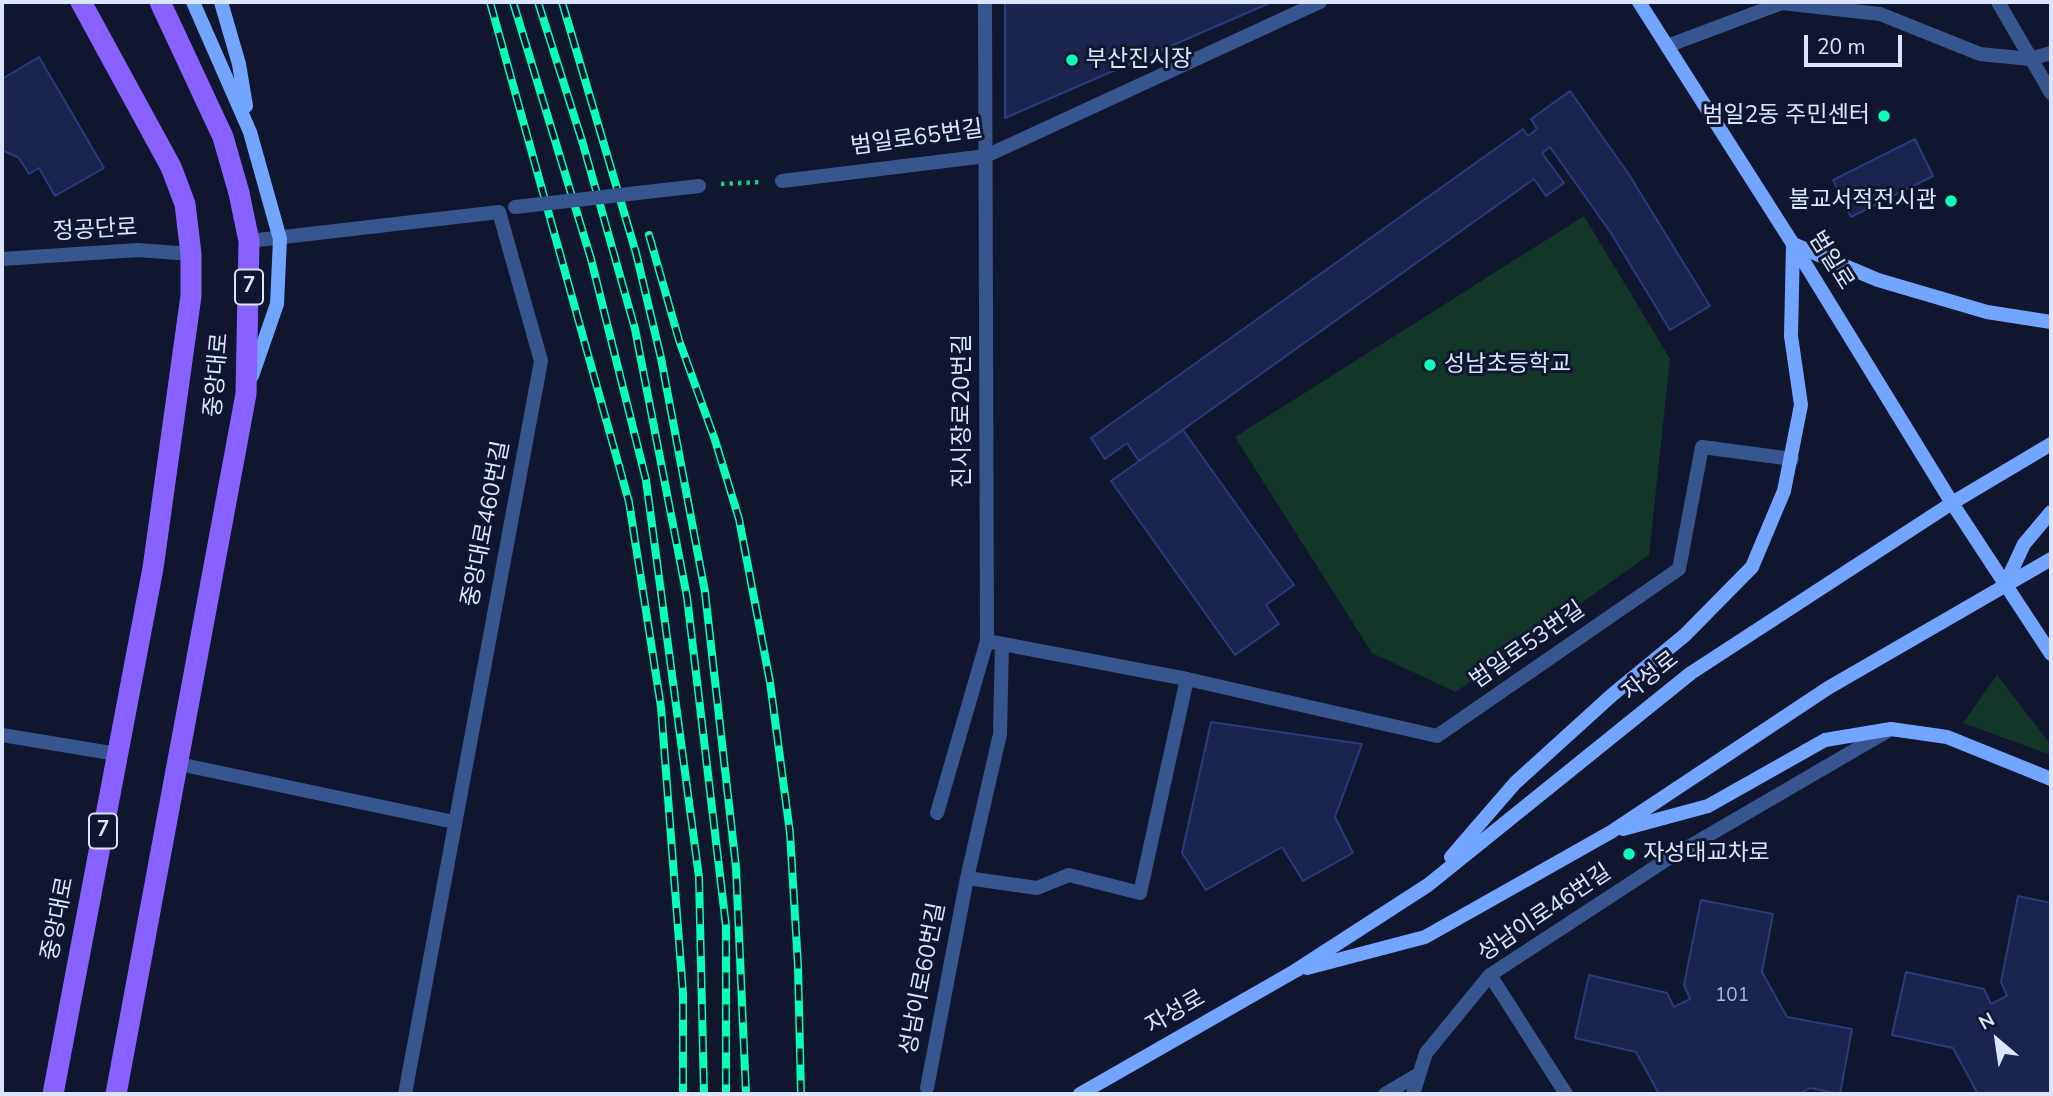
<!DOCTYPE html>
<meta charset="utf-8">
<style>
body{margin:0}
#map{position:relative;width:2053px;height:1096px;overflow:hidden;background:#0f162d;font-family:"Nunito Sans",sans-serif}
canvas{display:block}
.frame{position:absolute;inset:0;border:4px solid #dbe5ff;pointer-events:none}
.north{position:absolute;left:1962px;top:1005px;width:70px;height:70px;-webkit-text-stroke:5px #0f162d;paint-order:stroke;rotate:331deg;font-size:19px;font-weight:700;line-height:28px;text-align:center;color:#dbe5ff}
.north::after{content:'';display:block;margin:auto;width:24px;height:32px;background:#dbe5ff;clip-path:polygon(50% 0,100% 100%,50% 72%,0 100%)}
.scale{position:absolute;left:1804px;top:35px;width:98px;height:32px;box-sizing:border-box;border:4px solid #dbe5ff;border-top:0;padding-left:9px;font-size:21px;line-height:24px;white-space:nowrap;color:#dbe5ff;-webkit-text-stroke:5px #0f162d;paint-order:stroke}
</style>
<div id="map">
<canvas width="2053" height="1096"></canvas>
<div class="frame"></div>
<div class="north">N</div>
<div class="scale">20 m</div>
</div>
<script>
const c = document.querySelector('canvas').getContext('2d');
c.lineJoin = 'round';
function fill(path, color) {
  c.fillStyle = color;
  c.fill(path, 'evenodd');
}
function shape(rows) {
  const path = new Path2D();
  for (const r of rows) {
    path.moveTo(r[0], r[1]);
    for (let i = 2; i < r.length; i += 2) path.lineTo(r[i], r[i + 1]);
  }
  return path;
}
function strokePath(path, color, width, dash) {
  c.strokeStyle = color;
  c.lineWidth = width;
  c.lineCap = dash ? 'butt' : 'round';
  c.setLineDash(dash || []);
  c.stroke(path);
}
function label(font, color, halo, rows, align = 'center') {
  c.font = font + ' "Nunito Sans","Noto Sans KR",sans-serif';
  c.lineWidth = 6;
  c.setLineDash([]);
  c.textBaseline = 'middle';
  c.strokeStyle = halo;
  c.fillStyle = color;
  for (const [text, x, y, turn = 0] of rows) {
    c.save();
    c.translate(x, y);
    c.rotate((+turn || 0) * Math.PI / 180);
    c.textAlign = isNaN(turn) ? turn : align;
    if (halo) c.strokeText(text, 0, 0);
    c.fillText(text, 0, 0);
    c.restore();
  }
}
fill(shape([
 [1584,216,1670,359,1649,555,1456,692,1372,653,1235,437],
 [1997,675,2051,745,2051,755,1963,723]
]), '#123728');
const building = shape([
 [1005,2,1272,2,1005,118,1005,2],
 [39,57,104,168,55,196,39,168,29,174,19,158,2,150,2,79,39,57],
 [1570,91,1628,173,1710,306,1670,330,1611,233,1550,147,1542,153,1564,183,1546,196,1534,179,1139,461,1127,443,1105,459,1091,438,1523,129,1528,136,1537,129,1531,119,1570,91],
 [1915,139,1933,176,1851,217,1833,180,1915,139],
 [1183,430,1294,585,1266,605,1279,624,1235,655,1111,481,1183,430],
 [1211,722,1362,744,1335,817,1353,853,1303,881,1282,847,1206,890,1182,853,1211,722],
 [2018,896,2051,903,2051,1094,1978,1094,1953,1048,1892,1035,1906,972,1984,989,1991,1004,2007,996,2001,982,2018,896],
 [1701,900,1773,914,1762,972,1787,1017,1852,1029,1840,1094,1810,1088,1800,1094,1659,1094,1636,1052,1575,1038,1589,975,1667,993,1674,1007,1690,999,1684,985,1701,900]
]);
fill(building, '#1a244f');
strokePath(building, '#2b3a7d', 2);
strokePath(shape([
 [721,184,761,182]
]), '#28c680', 4.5, [3.5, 5]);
strokePath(shape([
 [1667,46,1782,3,1880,14,1980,54,2030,59,2051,53],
 [937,813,987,641],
 [967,878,1037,888,1069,875,1140,893,1187,679],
 [927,1088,967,878,1000,734,1002,644],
 [1385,1094,1419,1074],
 [1413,1094,1426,1053,1490,975,1666,860,1891,729]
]), '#37568f', 14);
strokePath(shape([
 [985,2,987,641,1187,679,1437,736,1679,569,1702,447,1792,459],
 [1998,2,2051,93],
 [782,181,986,156,1320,2],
 [249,241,499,212,541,361,405,1094],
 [2,259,138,250,191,254],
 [2,735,117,754],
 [179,764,454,822],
 [1490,975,1566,1094]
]), '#37568f', 14);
strokePath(shape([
 [193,2,250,132,280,239,277,304,252,376],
 [221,2,239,64,246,106],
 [1639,2,1793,244,1952,503,2051,654],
 [1793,244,1878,280,1987,312,2051,322],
 [2005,585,2024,544,2051,512],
 [1623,829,1708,806,1825,740,1891,729,1947,737,2051,779],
 [1451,857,1515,783,1612,695,1685,635,1752,567,1784,491,1801,405,1791,336,1793,244],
 [1307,968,1425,937,1611,832,1828,688,2051,559],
 [1080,1094,1295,971,1428,885,1691,673,1952,503,2051,444]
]), '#72a5ff', 14);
strokePath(shape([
 [53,1094,153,568,191,296,191,254,185,204,171,167,81,2],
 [116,1094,246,394,249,241,239,193,223,137,160,2]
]), '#8862ff', 21);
const rail = shape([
 [490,2,629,502,661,707,683,993,683,1094],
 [513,2,591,259,646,480,699,877,704,1094],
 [538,2,583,144,635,329,687,597,726,926,726,1094],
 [562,2,636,253,661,358,705,592,736,867,746,1094],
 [649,235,679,340,715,440,739,519,770,682,790,833,798,966,801,1094]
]);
strokePath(rail, '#07ffb8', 8);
strokePath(rail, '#0f162d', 5, [16]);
strokePath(shape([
 [515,207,699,186]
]), '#37568f', 14);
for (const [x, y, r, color] of [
 [1072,60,7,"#07ffb8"],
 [1884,116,7,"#07ffb8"],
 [1951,201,7,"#07ffb8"],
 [1430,365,7,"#07ffb8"],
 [1629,854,7,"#07ffb8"]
]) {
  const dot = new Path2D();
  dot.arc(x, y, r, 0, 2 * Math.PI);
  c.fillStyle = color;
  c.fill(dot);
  strokePath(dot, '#0f162d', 2.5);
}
label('19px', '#abb5d3', null, [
 ["101",1732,996]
]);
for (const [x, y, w] of [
 [249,287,28],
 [103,831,28]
]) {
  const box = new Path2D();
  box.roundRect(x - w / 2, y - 17.5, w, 35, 5);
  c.fillStyle = '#0f162d';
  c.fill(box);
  strokePath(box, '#dbe5ff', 2);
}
label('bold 21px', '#dbe5ff', null, [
 ["7",249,287],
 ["7",103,831]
]);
label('23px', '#dbe5ff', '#0f162d', [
 ["부산진시장",1086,60],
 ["범일2동 주민센터",1870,116,"right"],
 ["불교서적전시관",1937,201,"right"],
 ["성남초등학교",1444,365],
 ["자성대교차로",1643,854]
], 'left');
label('23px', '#dbe5ff', '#0f162d', [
 ["범일로65번길",917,139,-8],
 ["정공단로",95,231,-3],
 ["범일로",1830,261,58],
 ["중앙대로",218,375,-85],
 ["진시장로20번길",963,411,-90],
 ["중앙대로460번길",487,524,-79],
 ["범일로53번길",1528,646,-35],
 ["자성로",1651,677,-38],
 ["성남이로46번길",1545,914,-34],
 ["중앙대로",59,919,-79],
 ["성남이로60번길",924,979,-79],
 ["자성로",1176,1013,-30]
]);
</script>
